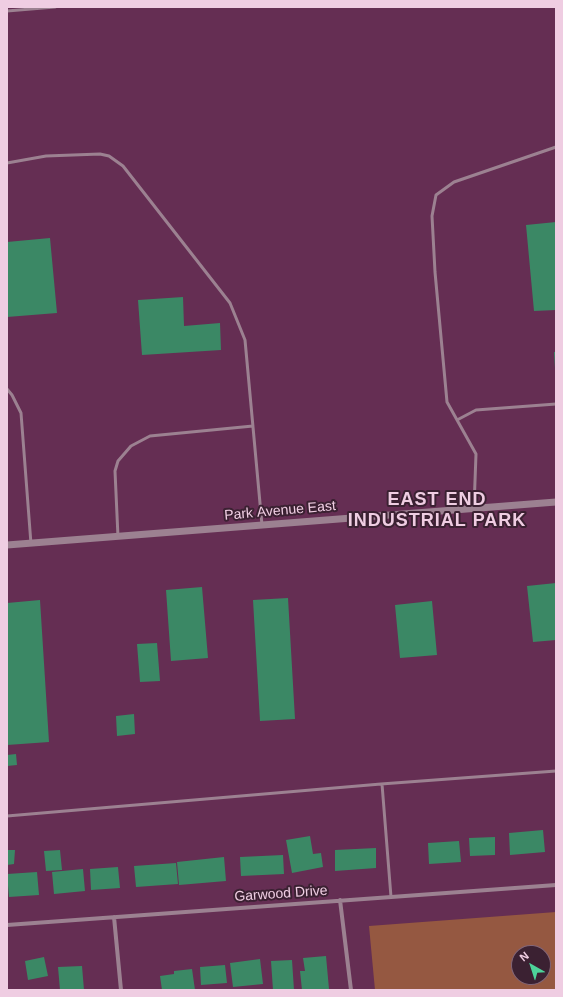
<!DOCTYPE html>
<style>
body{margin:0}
#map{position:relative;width:563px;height:997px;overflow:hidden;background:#652e53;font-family:Arial,sans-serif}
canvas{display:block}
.frame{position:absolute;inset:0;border:8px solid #efcde2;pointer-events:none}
.north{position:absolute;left:511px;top:945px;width:40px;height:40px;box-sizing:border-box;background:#3b2132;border:1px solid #836678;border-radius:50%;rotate:321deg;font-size:11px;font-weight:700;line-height:16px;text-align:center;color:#efcde2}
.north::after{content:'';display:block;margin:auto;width:14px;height:18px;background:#4dd39a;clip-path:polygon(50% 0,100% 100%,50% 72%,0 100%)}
</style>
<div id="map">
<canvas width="563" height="997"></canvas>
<div class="frame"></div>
<div class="north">N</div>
</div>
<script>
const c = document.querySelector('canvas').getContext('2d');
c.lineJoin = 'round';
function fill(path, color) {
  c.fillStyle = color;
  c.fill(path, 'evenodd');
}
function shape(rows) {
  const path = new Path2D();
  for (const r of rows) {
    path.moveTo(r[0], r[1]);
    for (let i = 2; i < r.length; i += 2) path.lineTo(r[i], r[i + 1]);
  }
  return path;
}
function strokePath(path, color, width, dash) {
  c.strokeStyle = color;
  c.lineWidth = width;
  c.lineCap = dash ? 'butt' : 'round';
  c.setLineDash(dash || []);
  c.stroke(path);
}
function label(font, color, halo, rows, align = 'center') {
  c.font = font + ' Arial,sans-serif';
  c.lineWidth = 4;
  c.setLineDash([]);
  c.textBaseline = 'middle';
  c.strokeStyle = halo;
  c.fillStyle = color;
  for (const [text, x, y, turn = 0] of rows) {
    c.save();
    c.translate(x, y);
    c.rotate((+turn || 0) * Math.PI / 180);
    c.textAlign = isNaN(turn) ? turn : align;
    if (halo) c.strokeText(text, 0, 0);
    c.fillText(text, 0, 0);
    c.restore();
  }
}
fill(shape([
 [556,912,556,990,375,990,369,926],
 [519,953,543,953,543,977,519,977]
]), '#955841');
fill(shape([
 [556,222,556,310,534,311,526,225],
 [50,238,57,313,7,317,7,242],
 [183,297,184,326,220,323,221,350,142,355,138,300],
 [554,352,556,352,556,368,555,368],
 [556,583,556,640,533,642,527,586],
 [202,587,208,658,171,661,166,590],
 [288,598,295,719,260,721,253,600],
 [40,600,49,742,7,745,7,603],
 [432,601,437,655,400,658,395,605],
 [157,643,160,681,140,682,137,644],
 [134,714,135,734,117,736,116,716],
 [16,754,17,765,7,766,7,755],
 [543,830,545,852,510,855,509,833],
 [310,836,313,854,321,853,323,867,292,873,286,840],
 [495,837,495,855,470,856,469,838],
 [459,841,461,862,429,864,428,843],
 [376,848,376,868,335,871,335,850],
 [7,850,15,850,14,864,7,865],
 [60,850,62,870,46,871,44,851],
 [283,855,284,874,241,876,240,857],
 [224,857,226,881,179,885,177,862],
 [176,863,178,884,136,887,134,866],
 [118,867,120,888,91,890,90,869],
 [83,869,85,891,54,894,52,872],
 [37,872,39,895,9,897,7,874],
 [326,956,329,989,327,990,302,990,300,971,305,971,303,958],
 [44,957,48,976,28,980,25,961],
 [260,959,263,984,233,987,230,963],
 [292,960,294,990,273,990,271,961],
 [225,965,227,983,201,985,200,967],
 [82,966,84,990,60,990,58,967],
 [192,969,195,990,162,990,160,976,174,974,174,971]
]), '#3b8865');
strokePath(shape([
 [7,11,55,7],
 [7,163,46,156,100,154,109,156,123,166,230,303,245,340,262,525],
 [7,389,12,395,21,413,31,544],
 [457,420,476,410,556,404],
 [474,508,476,454,447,402,435,272,432,216,436,195,454,182,556,147],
 [118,537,115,471,118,461,131,446,150,436,253,426],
 [382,784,391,897],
 [7,816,381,784,556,771]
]), '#9c8191', 3);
strokePath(shape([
 [340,900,351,990],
 [114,917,121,990],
 [7,925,556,885]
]), '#9c8191', 4);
strokePath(shape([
 [7,545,556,502]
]), '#9c8191', 7);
label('14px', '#efcde2', '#3b2132', [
 ["Park Avenue East",280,511,-5],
 ["Garwood Drive",281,894,-4]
]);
c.letterSpacing = '1px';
label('bold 18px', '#efcde2', '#3b2132', [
 ["EAST END",437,500],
 ["INDUSTRIAL PARK",437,521]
]);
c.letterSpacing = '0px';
</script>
